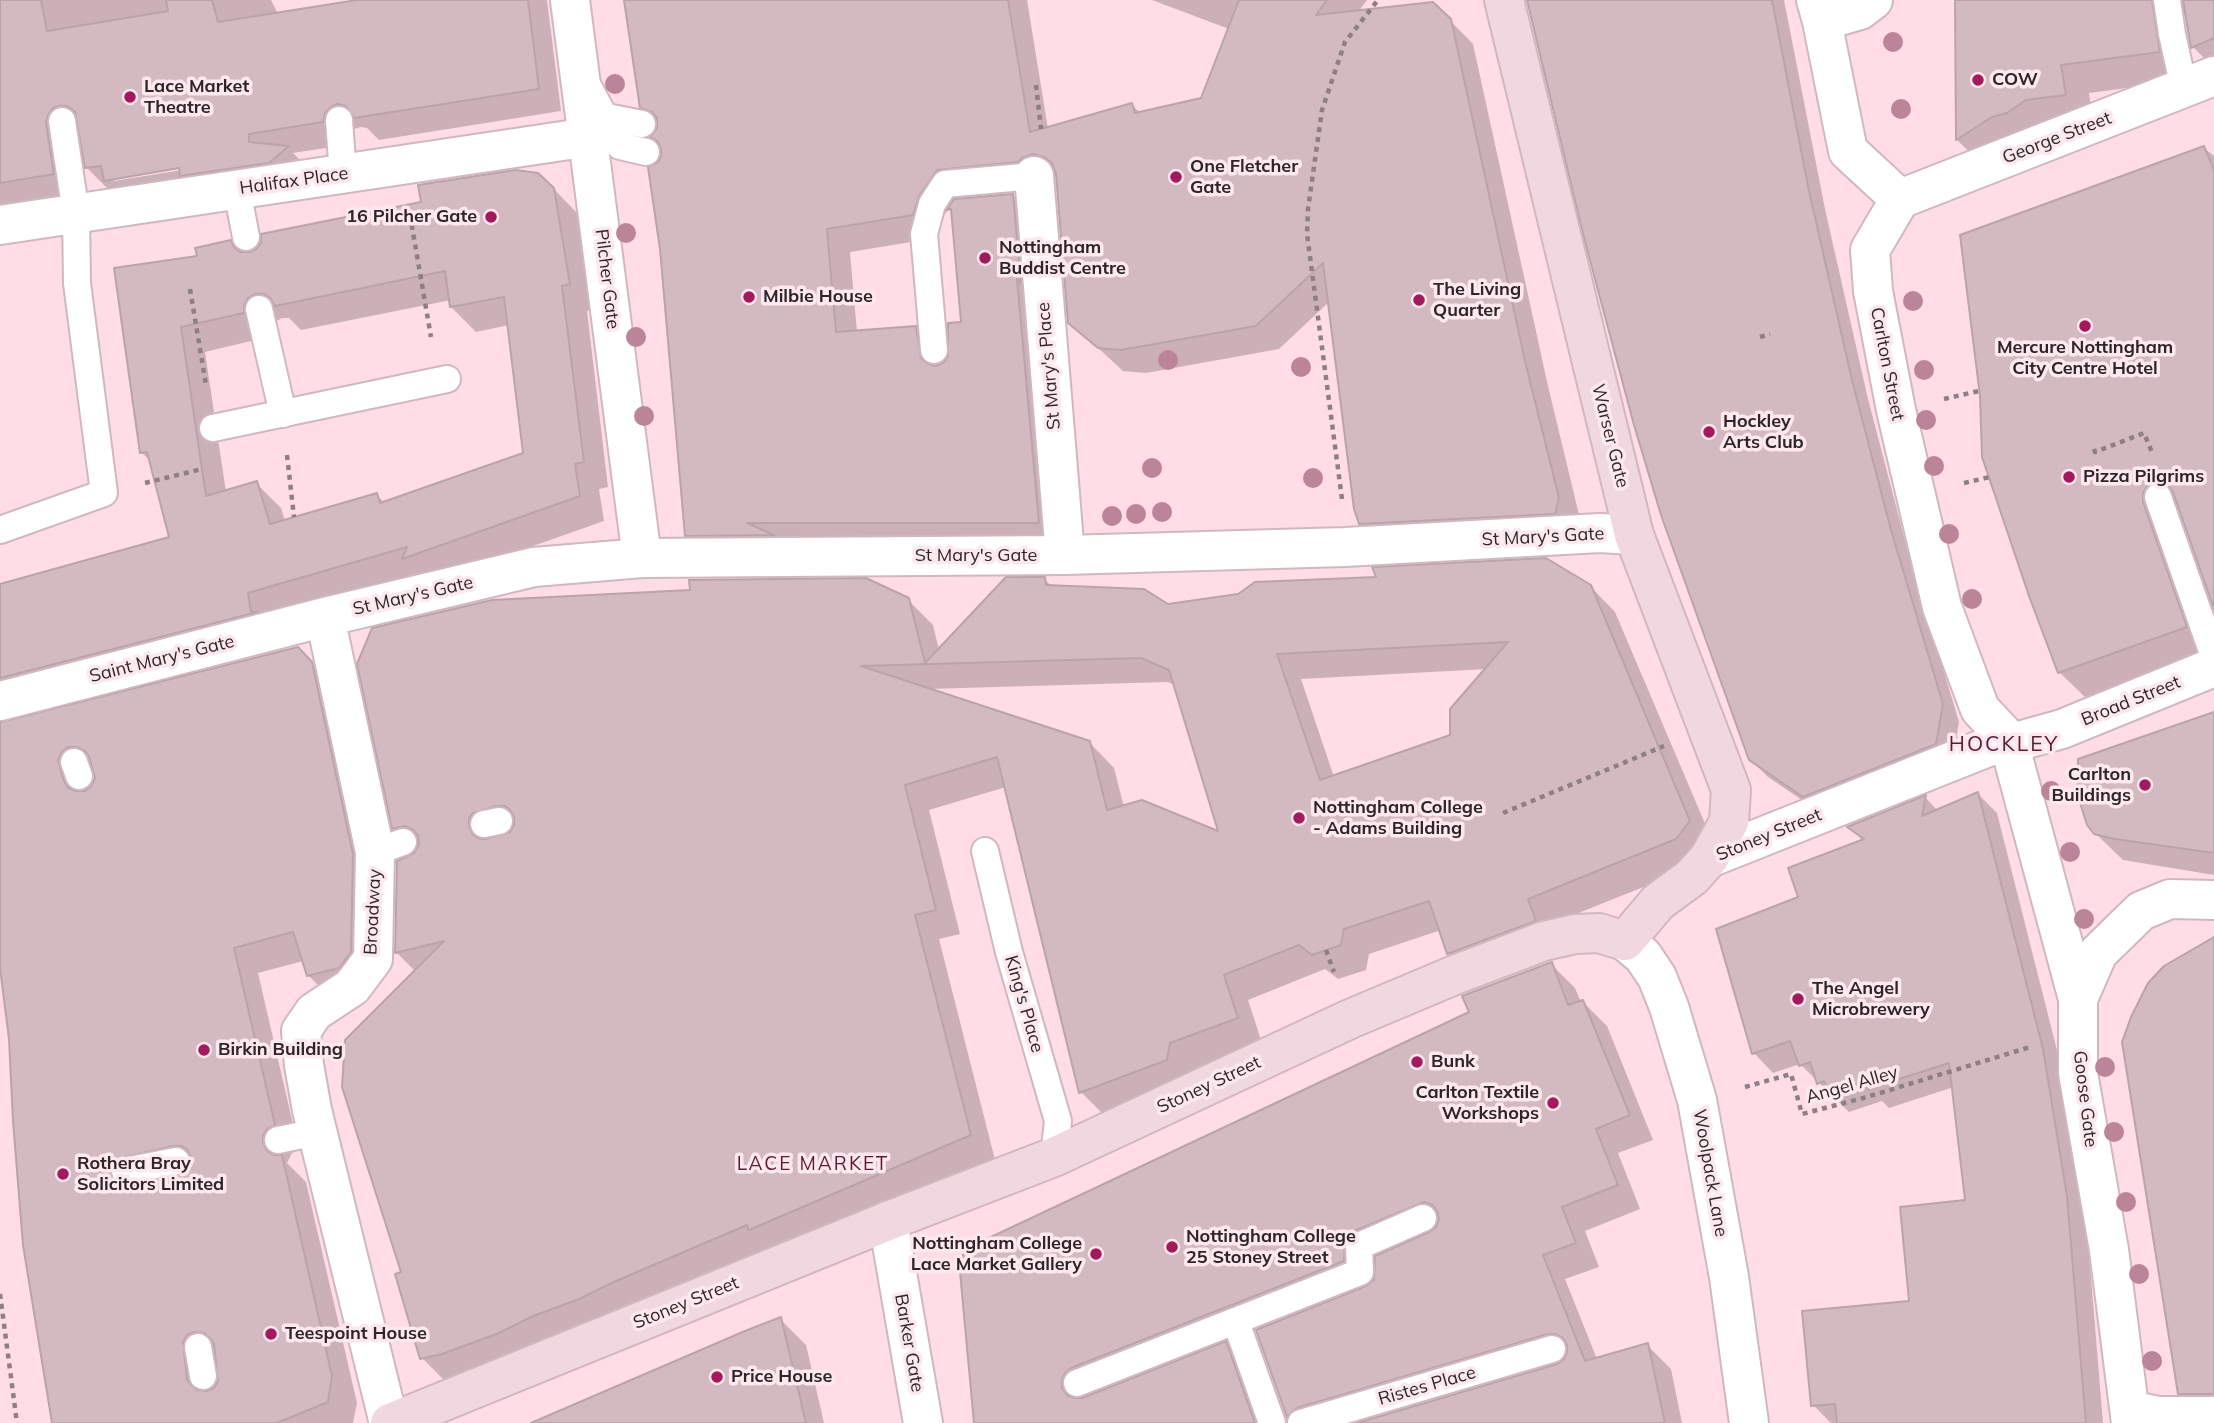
<!DOCTYPE html>
<style>
body{margin:0}
canvas{display:block;background:#fce8ed}
</style>
<canvas width="2214" height="1423"></canvas>
<script>
const c = document.querySelector('canvas').getContext('2d');
c.lineJoin = 'round';
function fill(path, color) {
  c.fillStyle = color;
  c.fill(path, 'evenodd');
}
function shape(rows) {
  const path = new Path2D();
  for (const r of rows) {
    path.moveTo(r[0], r[1]);
    for (let i = 2; i < r.length; i += 2) path.lineTo(r[i], r[i + 1]);
  }
  return path;
}
function strokePath(path, color, width, dash) {
  c.strokeStyle = color;
  c.lineWidth = width;
  c.lineCap = dash ? 'butt' : 'round';
  c.setLineDash(dash || []);
  c.stroke(path);
}
function label(font, color, halo, rows, align = 'center') {
  c.font = font + ' Mulish,sans-serif';
  c.lineWidth = 7;
  c.setLineDash([]);
  c.textBaseline = 'middle';
  c.strokeStyle = halo;
  c.fillStyle = color;
  for (const [text, x, y, turn = 0] of rows) {
    c.save();
    c.translate(x, y);
    c.rotate((+turn || 0) * Math.PI / 180);
    c.textAlign = isNaN(turn) ? turn : align;
    if (halo) c.strokeText(text, 0, 0);
    c.fillText(text, 0, 0);
    c.restore();
  }
}
fill(shape([
 [0,0,2214,0,2214,1423,0,1423]
]), '#ffdce6');
fill(shape([
 [0,0,271,0,278,14,369,0,547,0,561,111,379,140,367,128,361,127,354,129,347,136,346,145,293,153,310,170,110,191,87,168,80,129,76,131,76,196,0,208],
 [187,165,188,169,114,181,111,178],
 [626,0,1027,0,1048,129,1132,105,1140,113,1203,100,1229,29,1152,0,1367,0,1358,12,1433,3,1473,44,1548,386,1581,523,1384,547,1360,523,1329,302,1279,349,1146,373,1123,371,1070,322,1058,177,1056,177,961,193,955,201,1013,195,1036,219,1061,545,710,558,687,535,659,163,663,157,663,148,653,137,659,128,659,124,642,107],
 [949,209,953,214,962,324,945,364,941,365,939,351,915,328,857,332,850,252,936,238,941,219],
 [1528,0,1784,0,1825,209,1868,399,1907,548,1959,722,1952,761,1821,813,1768,777,1750,759],
 [1957,0,2214,0,2214,68,2193,47,2187,13,2180,22,2187,80,2089,93,2093,123,1985,167,1957,140],
 [2204,148,2214,156,2214,604,2180,507,2172,512,2211,652,2085,697,2059,672],
 [545,180,579,215,594,309,587,311,608,487,599,489,604,521,428,583,10,710,4,720,3,724,297,649,337,689,376,977,333,1000,308,975,303,961,258,973,299,1150,292,1153,287,1163,306,1182,357,1403,353,1423,54,1423,0,955,0,585,171,538,152,462,141,452,199,258,230,242,241,253,250,254],
 [451,300,451,307,476,332,509,325,524,454,385,503,376,495,285,521,281,508,256,483,226,492,205,352,268,337,273,323,282,318,289,318,301,330],
 [94,771,96,780,92,788,85,792,83,784,86,777],
 [217,1358,219,1383,210,1391,207,1376,208,1366],
 [1044,579,1053,587,1168,606,1590,586,1615,612,1715,847,1701,864,1551,924,1474,978,1449,953,1441,930,1369,954,1366,970,1338,979,1325,969,1248,1000,1262,1043,1195,1068,1192,1084,1106,1117,1081,1092,1006,787,929,810,960,934,939,939,995,1160,447,1383,422,1358,403,1273,416,972,397,953,398,862,417,851,394,828,908,600,933,625,939,650],
 [1487,669,1451,736,1334,777,1301,679],
 [1168,682,1175,685,1220,834,1124,807,1114,768,1089,742,928,689],
 [2214,715,2214,875,2123,860,2095,833],
 [1978,794,1997,813,2062,1070,2086,1217,2103,1423,1831,1423,1813,1405,1911,1303,1967,1202,1954,1087,1889,1108,1882,1101,1849,1112,1800,1064,1773,1073,1754,1053,1800,898,1863,841,1850,827,1925,797,1938,811],
 [2214,953,2214,1411,2177,1377],
 [1551,964,1575,988,1581,1002,1583,1002,1607,1026,1653,1140,1618,1153,1640,1209,1585,1231,1599,1267,1565,1279,1597,1359,1647,1345,1671,1369,1682,1423,1363,1423,1557,1366,1566,1359,1349,1423,1295,1423,1288,1416,1257,1329,1224,1341,1250,1367,1270,1423,978,1423,1471,1013],
 [1377,1255,1375,1281,1367,1288,1369,1263],
 [780,1319,806,1345,824,1423,533,1423]
]), '#0003');
const building = shape([
 [0,0,41,0,47,31,168,11,166,0,212,0,218,22,357,0,528,0,539,89,354,118,346,106,337,104,331,107,325,113,323,122,249,134,249,142,289,146,269,163,180,176,179,168,104,181,101,166,85,168,75,112,67,106,59,106,53,108,48,115,46,123,54,174,0,183,0,0],
 [624,0,1008,0,1030,132,1132,103,1135,113,1201,98,1239,0,1327,0,1316,15,1433,2,1451,19,1525,361,1559,498,1555,514,1359,524,1354,509,1323,263,1256,326,1121,350,1098,348,1068,323,1056,174,1052,163,1044,157,1033,154,1022,158,1018,162,937,170,919,196,913,215,827,229,836,332,916,326,921,358,928,364,936,366,944,362,948,356,948,323,961,322,951,209,947,210,954,199,1013,194,1021,283,1017,279,1039,523,747,523,774,535,685,536,660,249,648,167,658,162,661,156,661,148,657,141,650,137,657,128,657,118,652,112,640,108,624,0],
 [1527,0,1772,0,1809,191,1852,380,1891,530,1943,704,1936,744,1803,797,1749,760,1661,515,1634,425,1583,234,1527,0],
 [1955,0,2152,0,2160,52,2061,65,2066,95,2026,100,2007,113,1992,117,1956,140,1955,0],
 [2183,0,2214,0,2214,38,2191,48,2183,0],
 [2204,146,2214,170,2214,609,2173,492,2169,486,2162,482,2152,482,2147,486,2143,493,2143,502,2187,627,2058,673,2029,596,1982,457,1980,396,1960,235,2204,146],
 [515,170,538,173,554,188,570,284,562,286,584,462,575,464,580,496,402,559,407,547,248,593,251,612,258,612,0,678,0,584,169,537,147,452,140,453,114,268,197,256,195,248,231,240,234,247,240,252,250,252,256,249,261,243,261,234,421,202,418,185,515,170],
 [445,271,450,307,504,297,523,453,380,503,377,493,270,524,257,481,206,496,181,327,244,313,244,305,248,298,256,294,264,294,270,298,275,306,445,271],
 [1546,558,1591,585,1690,821,1676,839,1528,899,1536,921,1447,954,1429,901,1344,929,1341,945,1312,955,1299,945,1224,975,1238,1018,1170,1043,1167,1060,1079,1093,997,757,905,785,936,910,915,915,971,1135,749,1230,747,1225,616,1281,579,1299,531,1317,499,1333,442,1354,420,1359,395,1274,401,1272,342,1087,345,1040,444,941,395,953,397,861,414,853,419,844,418,836,413,830,405,826,392,829,357,664,372,628,492,600,690,590,689,580,866,578,909,598,925,663,1006,577,1045,577,1046,585,1144,589,1168,604,1238,594,1255,582,1376,577,1372,567,1546,558],
 [1508,642,1450,709,1450,735,1320,780,1277,654,1508,642],
 [1141,658,1169,670,1218,831,1142,800,1107,810,1090,741,861,666,1141,658],
 [497,806,505,806,510,810,514,817,514,825,510,832,486,839,480,839,473,835,469,826,469,818,473,813,497,806],
 [298,647,312,662,353,854,351,952,339,968,307,976,293,932,234,948,275,1125,267,1129,263,1136,263,1142,267,1151,274,1155,282,1155,332,1376,328,1402,277,1423,52,1423,23,1245,13,1121,9,1039,0,968,0,722,298,647],
 [68,747,77,747,85,751,89,757,95,778,91,786,85,791,76,791,68,788,64,781,58,760,62,752,68,747],
 [173,1146,182,1146,187,1150,191,1157,191,1167,186,1173,128,1186,119,1186,113,1181,110,1175,110,1167,115,1159,173,1146],
 [195,1332,204,1333,210,1338,214,1344,218,1381,214,1388,206,1391,197,1390,191,1385,187,1379,183,1342,187,1335,195,1332],
 [2214,712,2214,853,2115,839,2094,834,2087,825,2077,793,2078,759,2214,712],
 [1978,792,2043,1049,2067,1196,2086,1423,1837,1423,1835,1404,1811,1406,1802,1311,1909,1301,1900,1207,1965,1200,1949,1063,1868,1089,1864,1081,1828,1094,1824,1081,1817,1084,1810,1062,1799,1066,1790,1041,1752,1054,1716,929,1798,897,1788,868,1864,839,1847,827,1926,795,1922,816,1978,792],
 [2214,937,2214,1394,2178,1394,2122,1042,2131,1017,2148,983,2164,966,2214,937],
 [1552,962,1568,1005,1583,1000,1630,1115,1596,1129,1618,1185,1562,1207,1576,1243,1543,1255,1585,1361,1648,1343,1665,1423,1357,1423,1557,1364,1564,1359,1567,1352,1567,1345,1563,1338,1555,1334,1548,1334,1297,1408,1287,1417,1256,1330,1366,1286,1374,1280,1375,1256,1429,1232,1436,1227,1439,1219,1437,1211,1432,1205,1424,1202,1352,1232,1345,1238,1344,1261,1071,1368,1065,1373,1062,1380,1062,1388,1067,1395,1074,1398,1082,1398,1226,1341,1255,1423,974,1423,960,1272,963,1255,974,1245,1469,1012,1462,996,1552,962],
 [781,1317,806,1423,531,1423,745,1331,781,1317]
]);
fill(building, '#d2bac0');
strokePath(building, '#bba3aa', 2);
const lane = shape([
 [2167,0,2172,34,2184,88],
 [589,88,620,146,646,152],
 [602,116,642,124],
 [339,120,343,174],
 [237,190,246,237],
 [259,309,283,414],
 [934,350,924,234,932,204,945,184,1034,176],
 [213,428,447,379],
 [2158,497,2214,657],
 [0,530,104,493,77,283,76,214,62,121],
 [74,762,79,776],
 [484,824,499,821],
 [985,851,1009,952,1058,1121,1054,1157],
 [375,852,403,842],
 [278,1140,317,1132],
 [125,1171,176,1161],
 [1236,1322,1272,1423],
 [198,1347,203,1376],
 [1077,1383,1360,1272,1359,1246,1423,1218],
 [1301,1423,1552,1349]
]);
const street = shape([
 [570,0,642,558],
 [1816,0,1822,21,1848,151,1900,199],
 [1822,21,1860,10,1873,0],
 [1034,176,1065,555],
 [1900,199,1870,250,1873,291,1896,410,1942,607,1980,709,2008,739,2078,999,2078,1073,2109,1250,2131,1423],
 [1900,199,2214,76],
 [0,225,589,137],
 [325,617,375,852,373,959,352,987,314,1012,301,1031,304,1065,312,1110,389,1423],
 [0,701,325,617,534,567,642,558,1065,555,1345,547,1600,533,1634,535],
 [2008,739,2019,741,2062,729,2214,667],
 [1709,858,2008,739],
 [1625,941,1643,956,1657,977,1669,1007,1697,1100,1729,1277,1749,1423],
 [2078,999,2098,953,2141,911,2170,899,2214,900],
 [888,1221,923,1423],
 [2130,1410,2158,1416,2214,1416]
]);
const secondary = shape([
 [390,1423,888,1221,1054,1157,1350,1019,1457,974,1544,941,1575,934,1599,933,1625,941,1658,902,1692,877,1709,858,1729,822,1731,790,1634,535,1504,0]
]);
strokePath(lane, '#d1b8bf', 30);
strokePath(street, '#d1b8bf', 42);
strokePath(secondary, '#d1b8bf', 42);
strokePath(shape([
 [1036,85,1041,129],
 [410,215,431,337],
 [190,289,206,385],
 [1760,337,1770,334],
 [1944,399,1979,391],
 [2094,449,2095,452,2144,433,2153,455],
 [287,455,294,517],
 [145,483,202,469],
 [1964,483,1990,477],
 [1342,499,1307,234,1308,209,1322,110,1345,42,1378,0],
 [1503,813,1664,746],
 [1326,950,1334,972],
 [1745,1087,1791,1074,1802,1114,1867,1097,2030,1047],
 [0,1294,17,1423]
]), '#8d7f83', 4.5, [5, 5]);
strokePath(lane, '#fff', 26);
strokePath(street, '#fff', 38);
strokePath(secondary, '#f1d8e0', 38);
c.fillStyle = '#bc8498';
for (const [x, y] of [
 [1893,42],
 [615,84],
 [1901,109],
 [626,233],
 [1913,301],
 [636,337],
 [1168,360],
 [1301,367],
 [1924,370],
 [644,416],
 [1926,420],
 [1934,466],
 [1152,468],
 [1313,478],
 [1162,512],
 [1136,514],
 [1112,516],
 [1949,534],
 [1972,599],
 [2051,791],
 [2070,852],
 [2084,919],
 [2105,1067],
 [2114,1132],
 [2126,1202],
 [2139,1274],
 [2152,1361]
]) {
  c.beginPath();
  c.arc(x, y, 10, 0, 2 * Math.PI);
  c.fill();
}
for (const [x, y, r, color] of [
 [1978,80,7,"#a6185b"],
 [130,97,7,"#a6185b"],
 [1176,177,7,"#a6185b"],
 [491,217,7,"#a6185b"],
 [985,258,7,"#a6185b"],
 [749,297,7,"#a6185b"],
 [1419,300,7,"#a6185b"],
 [2085,326,7,"#a6185b"],
 [1709,432,7,"#a6185b"],
 [2069,477,7,"#a6185b"],
 [2145,785,7,"#a6185b"],
 [1299,818,7,"#a6185b"],
 [1798,999,7,"#a6185b"],
 [204,1050,7,"#a6185b"],
 [1417,1062,7,"#a6185b"],
 [1553,1103,7,"#a6185b"],
 [63,1174,7,"#a6185b"],
 [1172,1247,7,"#a6185b"],
 [1096,1254,7,"#a6185b"],
 [271,1334,7,"#a6185b"],
 [717,1377,7,"#a6185b"]
]) {
  const dot = new Path2D();
  dot.arc(x, y, r, 0, 2 * Math.PI);
  c.fillStyle = color;
  c.fill(dot);
  strokePath(dot, '#fce8ed', 2.5);
}
label('bold 18px', '#2e2528', '#fce8ed', [
 ["COW",1992,80],
 ["Lace Market",144,87],
 ["Theatre",144,108],
 ["One Fletcher",1190,167],
 ["Gate",1190,188],
 ["16 Pilcher Gate",477,217,"right"],
 ["Nottingham",999,248],
 ["Buddist Centre",999,269],
 ["The Living",1433,290],
 ["Quarter",1433,311],
 ["Milbie House",763,297],
 ["Mercure Nottingham",2085,348,"center"],
 ["City Centre Hotel",2085,369,"center"],
 ["Hockley",1723,422],
 ["Arts Club",1723,443],
 ["Pizza Pilgrims",2083,477],
 ["Carlton",2131,775,"right"],
 ["Buildings",2131,796,"right"],
 ["Nottingham College",1313,808],
 ["- Adams Building",1313,829],
 ["The Angel",1812,989],
 ["Microbrewery",1812,1010],
 ["Birkin Building",218,1050],
 ["Bunk",1431,1062],
 ["Carlton Textile",1539,1093,"right"],
 ["Workshops",1539,1114,"right"],
 ["Rothera Bray",77,1164],
 ["Solicitors Limited",77,1185],
 ["Nottingham College",1186,1237],
 ["25 Stoney Street",1186,1258],
 ["Nottingham College",1082,1244,"right"],
 ["Lace Market Gallery",1082,1265,"right"],
 ["Teespoint House",285,1334],
 ["Price House",731,1377]
], 'left');
label('18px', '#2e2528', '#fce8ed', [
 ["George Street",2057,138,-21],
 ["Halifax Place",294,181,-8],
 ["Pilcher Gate",607,279,83],
 ["Carlton Street",1887,364,79],
 ["St Mary's Place",1049,366,-95],
 ["Warser Gate",1610,436,76],
 ["St Mary's Gate",1543,537,-3],
 ["St Mary's Gate",976,556],
 ["St Mary's Gate",413,596,-13],
 ["Saint Mary's Gate",162,659,-14],
 ["Broad Street",2131,701,-22],
 ["Stoney Street",1769,835,-22],
 ["Broadway",373,912,-87],
 ["King's Place",1024,1004,74],
 ["Stoney Street",1209,1085,-25],
 ["Angel Alley",1852,1085,-16],
 ["Goose Gate",2085,1099,83],
 ["Woolpack Lane",1710,1173,80],
 ["Stoney Street",686,1303,-22],
 ["Barker Gate",909,1343,80],
 ["Ristes Place",1427,1386,-16]
]);
c.letterSpacing = '2px';
label('19px', '#5e1b36', '#fce8ed', [
 ["LACE MARKET",813,1164]
]);
c.letterSpacing = '0px';
c.letterSpacing = '2px';
label('21px', '#5e1b36', '#fce8ed', [
 ["HOCKLEY",2004,745]
]);
c.letterSpacing = '0px';
</script>
